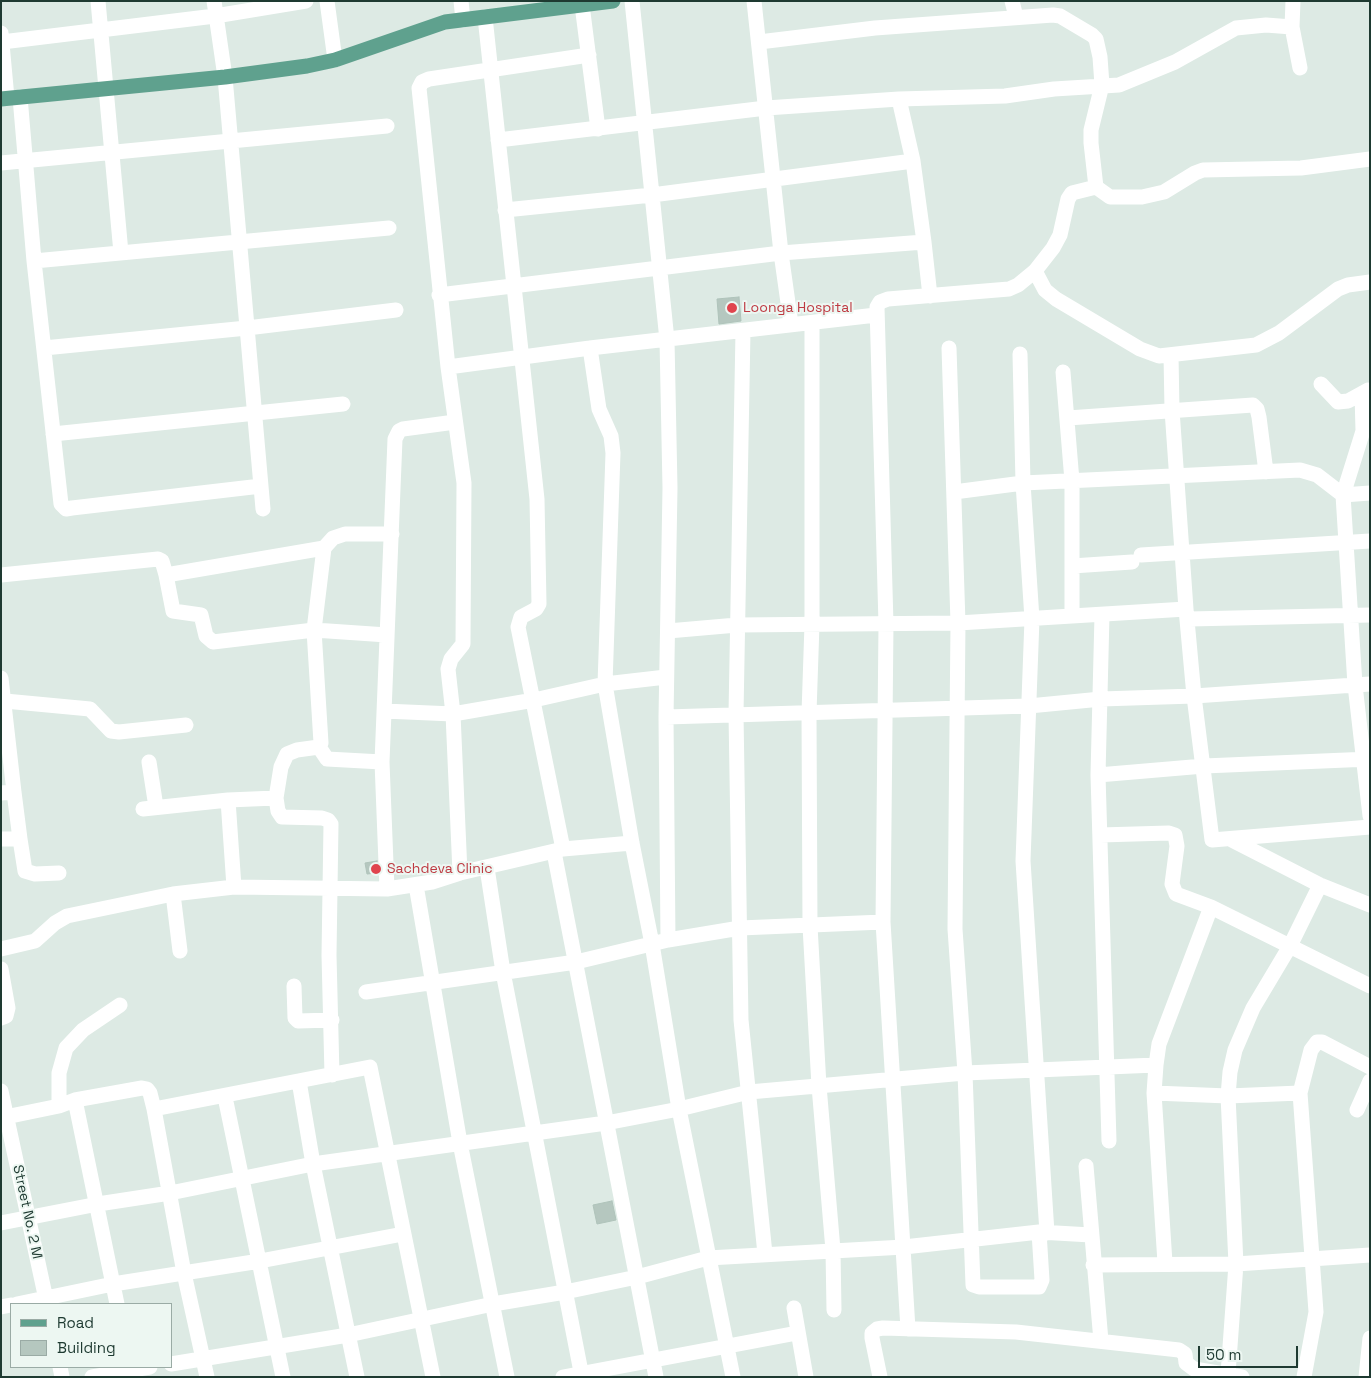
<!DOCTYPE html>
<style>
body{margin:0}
#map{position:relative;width:1371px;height:1378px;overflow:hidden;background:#ddeae4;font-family:"Space Grotesk",sans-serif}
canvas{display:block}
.frame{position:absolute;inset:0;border:2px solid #1e3a31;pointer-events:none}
.legend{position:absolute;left:10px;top:1303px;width:162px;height:65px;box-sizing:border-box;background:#edf7f2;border:1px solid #9aaba5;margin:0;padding:6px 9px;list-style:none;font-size:15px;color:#1e3a31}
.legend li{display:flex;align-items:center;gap:10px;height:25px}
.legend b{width:25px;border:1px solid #9aaba5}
.scale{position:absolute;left:1198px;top:1346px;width:100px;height:22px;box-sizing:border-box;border:2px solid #1e3a31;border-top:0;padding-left:6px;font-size:15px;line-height:18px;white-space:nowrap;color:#1e3a31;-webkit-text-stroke:4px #edf7f2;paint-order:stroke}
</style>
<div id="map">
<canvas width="1371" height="1378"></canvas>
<div class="frame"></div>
<ul class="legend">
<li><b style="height:6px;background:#5fa18e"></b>Road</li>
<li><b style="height:14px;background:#b5c7bf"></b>Building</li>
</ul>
<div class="scale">50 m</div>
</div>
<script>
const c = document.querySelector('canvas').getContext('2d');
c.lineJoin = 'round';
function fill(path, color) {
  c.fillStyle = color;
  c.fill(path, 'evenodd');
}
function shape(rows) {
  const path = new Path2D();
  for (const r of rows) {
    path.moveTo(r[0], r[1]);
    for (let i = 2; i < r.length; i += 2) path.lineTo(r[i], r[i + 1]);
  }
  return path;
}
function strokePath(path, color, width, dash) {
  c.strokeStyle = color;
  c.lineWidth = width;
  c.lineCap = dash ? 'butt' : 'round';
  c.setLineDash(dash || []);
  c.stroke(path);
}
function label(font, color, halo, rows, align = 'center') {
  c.font = font + ' "Space Grotesk",sans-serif';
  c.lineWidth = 4;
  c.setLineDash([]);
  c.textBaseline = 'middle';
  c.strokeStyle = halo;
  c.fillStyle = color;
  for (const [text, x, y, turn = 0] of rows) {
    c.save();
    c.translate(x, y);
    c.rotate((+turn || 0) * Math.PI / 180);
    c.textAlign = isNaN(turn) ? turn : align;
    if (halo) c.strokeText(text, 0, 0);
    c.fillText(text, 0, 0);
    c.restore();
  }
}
const building = shape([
 [739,297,741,321,719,324,717,299,739,297],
 [377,861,377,873,367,874,365,863,377,861],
 [612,1201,616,1220,597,1224,593,1205,612,1201]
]);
fill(building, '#b5c7bf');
strokePath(building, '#afc3ba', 1);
strokePath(shape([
 [98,1,121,253],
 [214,1,225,77,263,509],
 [327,1,335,60],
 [461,1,463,20],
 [632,1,667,340,670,488,666,717,668,940],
 [754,1,781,253,791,324],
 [1012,1,1016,17],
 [1293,1,1292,27,1300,68],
 [582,5,598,129],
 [485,17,537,499,539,604,536,609,521,617,518,627,563,849],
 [1,33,7,98],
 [2,42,215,16,306,1],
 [759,42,875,28,1053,15,1060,16,1092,35,1096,39,1100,57,1102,85,1091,130,1091,143,1096,187,1072,193,1068,199,1060,235,1053,248,1035,271,1018,285,1009,289,888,299,880,302,877,307,886,624,883,922],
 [20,97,34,261,61,504,66,509,72,508,261,486],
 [498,140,766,108,899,99,1005,96,1054,89,1119,85,1175,62,1236,28,1266,25,1292,27],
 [1,163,387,126],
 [1096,187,1110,197,1142,197,1164,192,1195,173,1203,170,1301,168,1370,159],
 [505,210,652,195,913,161],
 [924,242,930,296],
 [34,261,389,228],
 [1035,271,1045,290,1056,299,1140,349,1159,356,1256,345,1279,333,1338,289,1348,285,1370,282],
 [439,295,781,253,924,242,913,161,899,99],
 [812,323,812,624,809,713,810,926,819,1086,833,1250,834,1310],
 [743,331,736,714,741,1020,765,1254],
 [44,348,247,328,396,310],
 [590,348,599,409,611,436,613,453,605,684,632,843,652,944,679,1109,733,1377],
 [949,348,958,623,955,929,965,1073,973,1285,979,1287,1039,1287,1042,1280,1039,1232],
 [1020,354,1023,483,1032,619,1023,861,1047,1233],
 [1171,355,1172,410,1186,609,1194,696,1212,840,1370,827],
 [448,367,590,348,876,315],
 [1063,372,1072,481,1072,614],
 [1321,384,1338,402,1348,401,1368,390],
 [1362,394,1363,431,1343,495,1355,685,1370,816],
 [1068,418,1253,405,1257,409,1259,417,1266,472],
 [53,434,343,404],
 [954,492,1023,483,1300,470,1317,475,1343,495,1370,493],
 [1141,555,1370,541],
 [1072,566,1132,562],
 [1,575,158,559,162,561,166,575,324,548,333,538,345,534,392,534],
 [166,575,173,611,201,615,206,636,213,642,314,630,387,635],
 [1102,615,1098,775,1109,1141],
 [1189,619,1370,615],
 [668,631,737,625,958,623,1186,609],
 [1,678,14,792,1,793],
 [5,701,90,709,111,731,119,732,186,725],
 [384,711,453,714,534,700,605,684,666,677],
 [666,717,1029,706,1101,699,1194,696,1370,684],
 [319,747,327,759,382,762],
 [149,762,156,807],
 [1098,775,1204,766,1370,759],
 [276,798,278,811,282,817,322,818,328,820,331,824,329,955,332,1075],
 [228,800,276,798,281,767,287,754,297,750,319,747,321,743,314,630,324,548],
 [143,809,228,800,234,887],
 [1100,835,1169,833,1175,835,1177,846,1172,884,1176,894,1211,907,1370,986],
 [1,839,20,839,14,792],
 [20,839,25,871,35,874,59,873],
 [1232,840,1320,885,1370,905],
 [554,852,656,1377],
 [487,868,503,972,582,1377],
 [460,873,453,714,448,669,451,659,463,644,464,483,448,367,419,88,422,82,429,79,589,55],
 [416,885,460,1143,507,1377],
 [387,889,382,762,395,439,399,431,403,429,455,422],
 [173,894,180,951],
 [1,949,35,941,55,923,67,916,173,894,234,887,387,889,432,882,460,873,563,849,632,843],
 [1,969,8,1008,6,1016,1,1018],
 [294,986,295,1018,298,1021,332,1020],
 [366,992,576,962,668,940,740,928,883,922,908,1329],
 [299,1081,313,1164,357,1377],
 [1,1091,47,1304],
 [1154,1093,1228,1096,1300,1093],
 [225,1097,283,1377],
 [75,1100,117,1304],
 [59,1106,59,1073,66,1048,83,1030,120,1005],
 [154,1109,184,1273,207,1377],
 [1357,1110,1370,1081],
 [1,1118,59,1106,75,1100,142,1088,147,1089,150,1093,154,1109,370,1067,433,1377],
 [1086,1166,1101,1341],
 [1,1223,98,1204,170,1193,313,1164,606,1123,679,1109,749,1092,965,1073,1156,1065],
 [1165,1263,1154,1093,1156,1065,1159,1044,1211,907],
 [1093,1265,1236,1264,1370,1255],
 [17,1304,113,1284,260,1261,403,1234],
 [1,1307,11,1305],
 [794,1308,806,1377],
 [171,1364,348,1335,493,1304,565,1292,637,1277,708,1258,904,1247,1039,1232,1091,1235],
 [60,1367,62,1377],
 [1228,1374,1236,1264,1228,1096,1230,1072,1235,1050,1253,1008,1290,946,1320,885],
 [92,1377,150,1367],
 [563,1377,797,1333],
 [880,1377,872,1338,872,1333,877,1329,883,1328,1016,1332,1179,1350,1185,1354,1186,1363,1194,1369,1242,1377],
 [1304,1377,1316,1312,1300,1093,1311,1050,1317,1042,1322,1042,1370,1067],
 [1366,1377,1370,1338]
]), '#fff', 15);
strokePath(shape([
 [1,99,225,77,307,66,335,60,445,22,613,1]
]), '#5fa18e', 15);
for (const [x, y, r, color] of [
 [732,308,6,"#e0444e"],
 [376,869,6,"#e0444e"]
]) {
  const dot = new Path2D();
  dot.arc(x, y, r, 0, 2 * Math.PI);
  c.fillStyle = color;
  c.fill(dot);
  strokePath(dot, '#edf7f2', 2);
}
label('14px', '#be3a42', '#edf7f2', [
 ["Loonga Hospital",743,308],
 ["Sachdeva Clinic",387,869]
], 'left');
label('14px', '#1e3a31', '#edf7f2', [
 ["Street No. 2 M",27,1212,78]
]);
</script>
